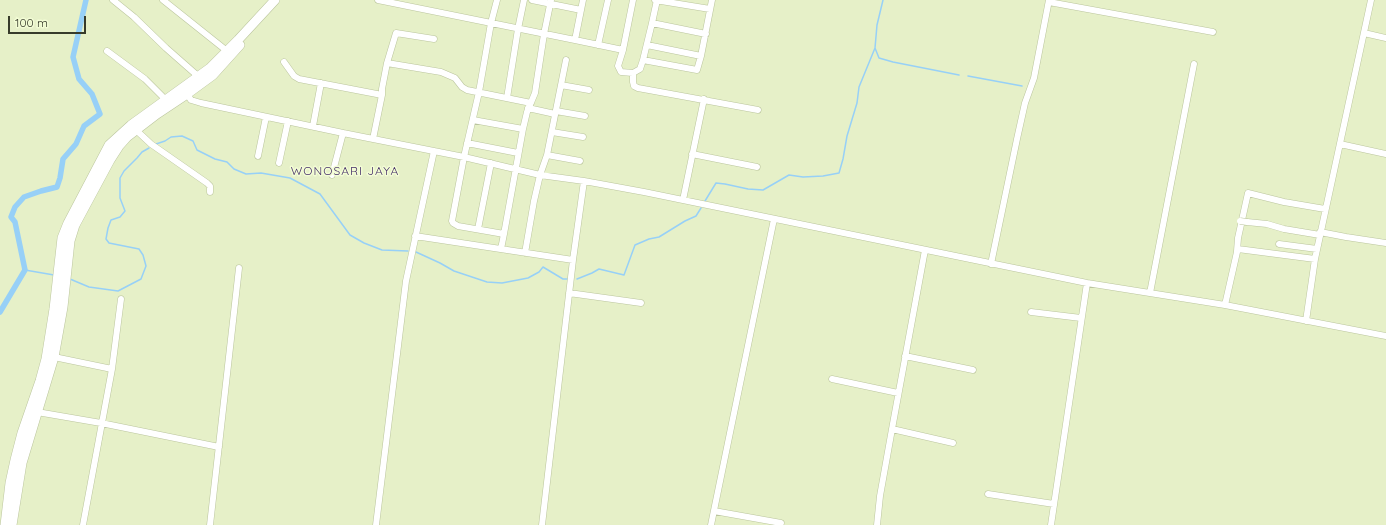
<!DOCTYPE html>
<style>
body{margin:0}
#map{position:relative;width:1386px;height:525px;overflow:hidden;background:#e6f0c8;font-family:Quicksand,sans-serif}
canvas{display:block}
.scale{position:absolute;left:8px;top:16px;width:78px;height:18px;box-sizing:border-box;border:2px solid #373b2b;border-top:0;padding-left:5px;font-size:12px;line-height:14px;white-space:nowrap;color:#373b2b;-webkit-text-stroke:3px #f3fdd5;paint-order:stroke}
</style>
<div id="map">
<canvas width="1386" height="525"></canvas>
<div class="scale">100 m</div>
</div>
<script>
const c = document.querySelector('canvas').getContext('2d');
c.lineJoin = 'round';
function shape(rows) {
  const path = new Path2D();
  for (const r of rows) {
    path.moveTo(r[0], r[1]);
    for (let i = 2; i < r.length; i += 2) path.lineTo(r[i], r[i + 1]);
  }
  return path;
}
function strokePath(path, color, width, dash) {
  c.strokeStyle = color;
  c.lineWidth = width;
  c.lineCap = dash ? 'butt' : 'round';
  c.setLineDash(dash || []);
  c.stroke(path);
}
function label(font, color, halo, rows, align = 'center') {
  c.font = font + ' Quicksand,sans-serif';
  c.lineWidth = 3;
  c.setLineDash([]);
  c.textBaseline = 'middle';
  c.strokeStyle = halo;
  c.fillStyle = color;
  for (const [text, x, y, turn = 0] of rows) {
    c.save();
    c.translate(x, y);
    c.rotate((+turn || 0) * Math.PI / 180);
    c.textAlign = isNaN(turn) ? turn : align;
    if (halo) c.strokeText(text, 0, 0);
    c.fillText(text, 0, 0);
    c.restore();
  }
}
strokePath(shape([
 [883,0,877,25,875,48,879,58,893,62,959,75],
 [968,76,1022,86],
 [156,144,165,141,171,137,182,136,193,141,197,150,215,159,227,162,234,169,246,174,261,173,290,178,320,194,350,235,364,243,382,250,408,251],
 [705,201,716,183,725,184,748,189,763,190,789,175,803,177,823,176,839,173,843,159,847,136,857,103,859,87,875,48],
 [416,252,440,263,454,271,487,282,502,283,528,278,539,272,543,267,563,279,569,279],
 [25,270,54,275],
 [70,279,89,287,118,291,141,279,146,266,143,255,139,249,109,243,106,239,108,228,111,220,120,217,125,211,120,198,120,178,124,171,137,158,142,152,149,148],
 [577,279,592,273,599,269,624,275,635,245,649,239,659,237,685,221,696,216,701,208]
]), '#97d0f7', 1.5);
strokePath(shape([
 [0,312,25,270,15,222,11,217,15,207,24,197,41,191,57,187,60,178,63,159,76,144,84,126,100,114,92,94,79,79,73,57,86,0]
]), '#97d0f7', 5.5);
const minor = shape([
 [113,0,134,17,166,48,199,77],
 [163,0,227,51],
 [378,0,575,40],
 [497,0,491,23,479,92,464,157,452,221,453,223,458,226,504,234,523,129,527,112,535,93,544,34,551,0],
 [532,0,581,10],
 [583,0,575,40,623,50,633,0],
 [655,0,710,9],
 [1049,2,1213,32],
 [652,23,657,0],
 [1364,33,1386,38],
 [434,39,396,33,387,63,441,72,455,78,462,87,467,90,531,103],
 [598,45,608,0],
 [647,45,701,56],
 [623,50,618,66,621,72,633,73,640,69,643,60,697,70,701,56,712,0],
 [107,51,145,79,166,100],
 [643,60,652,23,706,34],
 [284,62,294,76,299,79,382,95,382,89,387,63],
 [633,73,633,82,634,86,638,88,758,110],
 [561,85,589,90],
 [187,94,191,100,201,103,343,133,464,157,540,175,584,181,644,192,1087,283,1225,305,1386,336],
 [507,98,518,29,524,0],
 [528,108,555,114],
 [556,111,585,116],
 [473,120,523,129],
 [313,126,321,83],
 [136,130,151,144,207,183,210,186,210,192],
 [552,132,583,137],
 [373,139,382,95],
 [467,143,518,153],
 [1340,144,1386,154],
 [692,154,757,167],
 [547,155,580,161],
 [258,156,266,117],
 [279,163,288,121],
 [332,175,343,133],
 [683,200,704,99],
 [1247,222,1267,224,1284,229,1320,235],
 [478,229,491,163],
 [1320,232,1346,237,1386,243],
 [415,236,573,260],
 [1279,244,1317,249],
 [501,249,504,234],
 [1237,251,1238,238,1248,193,1284,202,1325,209],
 [525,253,534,201,540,175,547,155,566,60],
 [991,264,1017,139,1025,103,1034,78,1049,0],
 [569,293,641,303],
 [1150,293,1194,64],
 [1225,305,1237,252,1238,249,1315,259],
 [1031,312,1081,318],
 [1306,321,1315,259,1371,0],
 [905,356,973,370],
 [54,357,112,369],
 [832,379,898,393],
 [37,412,101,423,219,447],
 [892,429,953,443],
 [988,494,1054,504],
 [714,511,781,523],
 [83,525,112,369,121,299],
 [210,525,239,268],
 [376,525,406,281,434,151],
 [542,525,573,260,584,181],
 [711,525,774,219],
 [877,525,880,496,892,429,925,250],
 [1051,525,1087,283]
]);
const highway = shape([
 [5,525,10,483,15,460,22,433,40,381,46,359,54,309,62,238,68,223,109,145,131,125,210,68,238,40,275,0],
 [12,525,22,463,54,357,63,307,70,241,75,225,110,160,119,146,127,137,157,114,187,94,213,75,240,45]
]);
strokePath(minor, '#bbc59e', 7);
strokePath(highway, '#bbc59e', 10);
strokePath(minor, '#fff', 6);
strokePath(highway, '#fff', 9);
const minorBridge = shape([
 [1240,221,1247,222]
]);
strokePath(minorBridge, '#bbc59e', 7, []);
strokePath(minorBridge, '#fff', 6);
c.letterSpacing = '1px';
label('12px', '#432c67', '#f3fdd5', [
 ["WONOSARI JAYA",345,171]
]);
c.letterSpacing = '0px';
</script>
